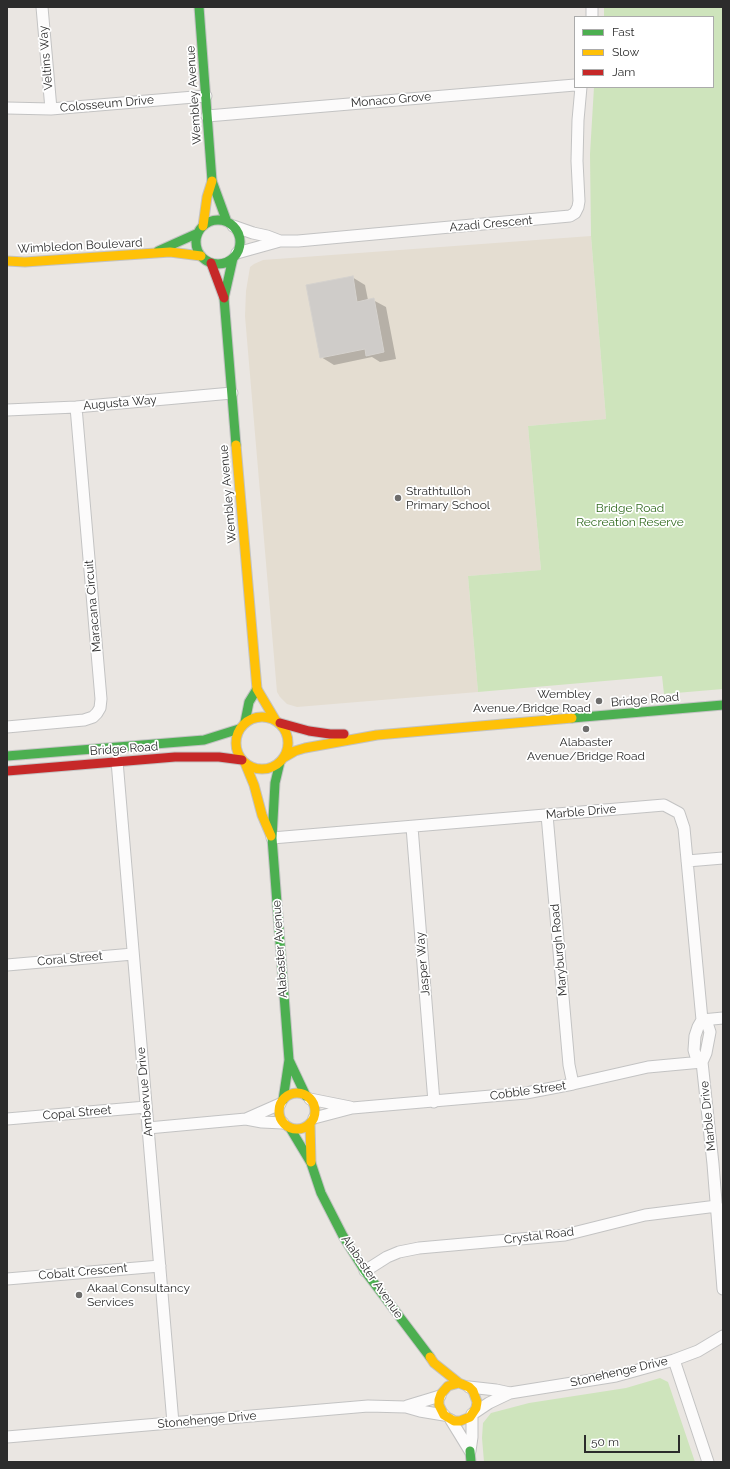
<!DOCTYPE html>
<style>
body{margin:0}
#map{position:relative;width:730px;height:1469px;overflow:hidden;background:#eae6e2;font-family:Raleway,sans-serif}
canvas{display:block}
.frame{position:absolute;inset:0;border:8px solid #2c2c2c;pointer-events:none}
.legend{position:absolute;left:574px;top:16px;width:140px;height:72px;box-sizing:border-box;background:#fff;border:1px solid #ababab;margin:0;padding:5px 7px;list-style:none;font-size:12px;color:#2c2c2c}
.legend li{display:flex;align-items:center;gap:8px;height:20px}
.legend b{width:20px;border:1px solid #ababab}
.scale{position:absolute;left:584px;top:1435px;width:96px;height:18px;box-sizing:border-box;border:2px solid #2c2c2c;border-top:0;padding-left:5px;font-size:12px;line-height:14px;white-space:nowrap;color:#2c2c2c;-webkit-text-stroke:3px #fff;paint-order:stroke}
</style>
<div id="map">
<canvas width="730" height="1469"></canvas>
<div class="frame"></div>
<ul class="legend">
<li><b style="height:5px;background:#4caf50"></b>Fast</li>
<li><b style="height:5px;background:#ffc107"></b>Slow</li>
<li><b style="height:5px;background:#c62828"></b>Jam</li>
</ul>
<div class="scale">50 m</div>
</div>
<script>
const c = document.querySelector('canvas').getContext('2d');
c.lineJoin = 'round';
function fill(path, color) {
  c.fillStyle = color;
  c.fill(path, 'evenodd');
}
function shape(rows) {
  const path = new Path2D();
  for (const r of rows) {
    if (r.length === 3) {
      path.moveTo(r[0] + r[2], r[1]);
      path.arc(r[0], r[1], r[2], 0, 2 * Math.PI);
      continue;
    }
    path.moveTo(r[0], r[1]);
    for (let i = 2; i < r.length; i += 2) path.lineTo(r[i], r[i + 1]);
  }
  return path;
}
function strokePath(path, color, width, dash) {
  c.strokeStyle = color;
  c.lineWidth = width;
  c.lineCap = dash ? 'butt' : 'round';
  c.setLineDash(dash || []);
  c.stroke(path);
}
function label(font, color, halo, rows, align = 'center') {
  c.font = font + ' Raleway,sans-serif';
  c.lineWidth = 3.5;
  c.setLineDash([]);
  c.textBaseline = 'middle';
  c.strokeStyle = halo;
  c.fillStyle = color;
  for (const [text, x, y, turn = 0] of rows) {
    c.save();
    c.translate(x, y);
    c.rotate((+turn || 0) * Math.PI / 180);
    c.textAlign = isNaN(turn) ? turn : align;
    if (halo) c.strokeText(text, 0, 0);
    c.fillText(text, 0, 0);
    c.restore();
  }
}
fill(shape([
 [591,236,606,419,528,426,541,570,468,576,478,692,297,707,287,704,280,697,277,692,245,316,246,291,250,267,254,264,263,260]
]), '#e4ddd1');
fill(shape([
 [604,7,723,7,723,689,664,694,662,676,478,692,468,576,541,570,528,426,606,419,591,236,590,154,594,87,713,87,713,17,604,17],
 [660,1378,668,1382,695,1462,484,1462,482,1438,483,1423,491,1413,529,1403,626,1388]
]), '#cee4bc');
fill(shape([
 [352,277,365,285,368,300,373,300,386,307,396,359,380,362,372,357,334,365,321,357]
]), '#0003');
const building = shape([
 [353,276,357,302,374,298,384,352,366,356,365,349,320,358,306,285,353,276]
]);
fill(building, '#cfccc9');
strokePath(building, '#d5d2ce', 1);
const street = shape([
 [42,7,51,109],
 [592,17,592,7],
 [7,108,51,109,206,96],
 [207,116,575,85],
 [233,226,253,233,267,236,280,241,298,241,570,216,575,213,578,207,579,201,577,161,578,120,581,87],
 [237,253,280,241],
 [7,410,76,407,232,393],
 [7,727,84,720,93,717,97,713,100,708,101,699,76,407],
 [117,761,173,1423],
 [547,815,569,1065,573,1084],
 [412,827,434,1102],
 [272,838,664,805,679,813,684,828,702,1020,708,1026,710,1032,706,1053,702,1062,713,1164,723,1289],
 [687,861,723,858],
 [7,965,133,954],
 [702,1020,723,1018],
 [702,1062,696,1057,694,1050,695,1036,698,1027,702,1020],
 [310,1099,350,1107],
 [314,1118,352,1108,526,1093,573,1084,648,1067,702,1062],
 [7,1119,146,1107],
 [246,1119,280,1104],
 [148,1128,246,1119,262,1122,283,1123],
 [365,1271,387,1257,399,1252,419,1248,565,1235,645,1215,717,1206],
 [7,1279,160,1266],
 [674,1360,708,1462],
 [469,1387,496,1390,510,1393],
 [407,1406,440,1396],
 [474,1413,489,1403,510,1393,616,1376,674,1360,698,1351,723,1336],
 [451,1420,470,1451],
 [7,1437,368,1406,406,1407,420,1411,444,1415],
 [470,1451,472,1437,472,1414]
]);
const fast = shape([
 [199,7,212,181,227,222],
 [218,242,22],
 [158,251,198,233],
 [233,258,224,298,236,445],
 [572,718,723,705],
 [245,722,249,702,257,689],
 [7,756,204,740,239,729],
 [280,762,275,783,272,838,289,1060,283,1100],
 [289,1060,306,1096],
 [290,1128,311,1163,321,1193,343,1236,365,1271,430,1357],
 [470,1451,471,1462]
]);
const slow = shape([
 [203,226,207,197,212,181],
 [7,261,25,262,170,252,201,256],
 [236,445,257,689,276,721],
 [262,743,26],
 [283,758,295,751,305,748,377,735,572,718],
 [245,763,254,785,262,815,271,836],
 [297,1111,18],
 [310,1123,311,1162],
 [430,1357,434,1363,459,1383,469,1387,473,1391,477,1402,476,1408,470,1417,460,1421,454,1421,444,1415,439,1405,439,1400,441,1394,448,1386,459,1383]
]);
const jam = shape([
 [211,263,224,298],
 [280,723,309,731,330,734,344,734],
 [7,771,175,757,219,757,242,760]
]);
strokePath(street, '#c3c3c3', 13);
strokePath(fast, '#c3c3c3', 11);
strokePath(slow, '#c3c3c3', 11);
strokePath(jam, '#c3c3c3', 11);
strokePath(street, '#fcfbfb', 11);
strokePath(fast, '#4caf50', 9);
strokePath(slow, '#ffc107', 9);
strokePath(jam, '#c62828', 9);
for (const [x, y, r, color] of [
 [398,498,4,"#6e6d6c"],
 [599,701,4,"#6e6d6c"],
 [586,729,4,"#6e6d6c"],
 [79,1295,4,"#6e6d6c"]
]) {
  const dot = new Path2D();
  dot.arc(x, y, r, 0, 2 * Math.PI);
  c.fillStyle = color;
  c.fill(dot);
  strokePath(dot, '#fff', 1.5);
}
label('12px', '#2c2c2c', '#fff', [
 ["Veltins Way",46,58,-95],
 ["Wembley Avenue",194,95,-94],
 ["Monaco Grove",391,100,-5],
 ["Colosseum Drive",107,104,-5],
 ["Azadi Crescent",491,224,-5],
 ["Wimbledon Boulevard",80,246,-3],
 ["Augusta Way",120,403,-5],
 ["Wembley Avenue",228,494,-95],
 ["Maracana Circuit",93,606,-95],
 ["Bridge Road",645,700,-5],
 ["Bridge Road",124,749,-4],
 ["Marble Drive",581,812,-5],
 ["Alabaster Avenue",280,949,-94],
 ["Maryburgh Road",559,950,-95],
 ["Coral Street",70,959,-5],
 ["Jasper Way",423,964,-95],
 ["Cobble Street",528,1091,-8],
 ["Ambervue Drive",145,1092,-95],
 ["Copal Street",77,1113,-5],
 ["Marble Drive",708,1116,-96],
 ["Crystal Road",539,1236,-7],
 ["Cobalt Crescent",83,1272,-5],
 ["Alabaster Avenue",372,1277,55],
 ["Stonehenge Drive",619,1372,-13],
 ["Stonehenge Drive",207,1420,-5]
]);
label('12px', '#2c2c2c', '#fff', [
 ["Strathtulloh",406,491],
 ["Primary School",406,505],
 ["Wembley",591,694,"right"],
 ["Avenue/Bridge Road",591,708,"right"],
 ["Alabaster",586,742,"center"],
 ["Avenue/Bridge Road",586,756,"center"],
 ["Akaal Consultancy",87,1288],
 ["Services",87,1302]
], 'left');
label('12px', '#2f691d', '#fff', [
 ["Bridge Road",630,508],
 ["Recreation Reserve",630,522]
]);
</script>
